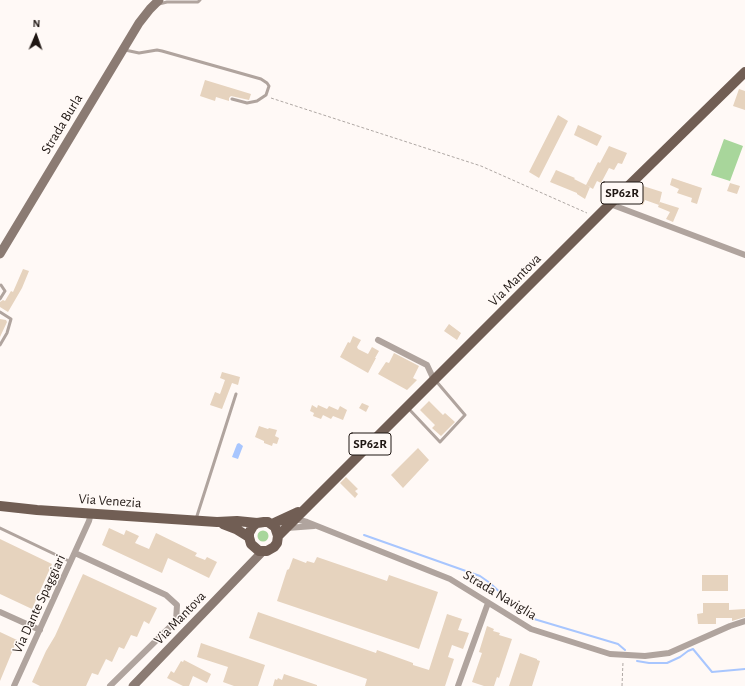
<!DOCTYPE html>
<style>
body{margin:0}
#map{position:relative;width:745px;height:686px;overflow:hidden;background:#fff9f6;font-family:"Alegreya Sans",sans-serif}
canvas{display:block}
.north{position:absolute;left:16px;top:16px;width:40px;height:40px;-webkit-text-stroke:3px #fff9f6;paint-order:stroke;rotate:2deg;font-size:11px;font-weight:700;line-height:16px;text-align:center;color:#1f1612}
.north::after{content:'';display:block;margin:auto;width:14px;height:18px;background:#1f1612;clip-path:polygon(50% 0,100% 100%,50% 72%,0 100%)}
</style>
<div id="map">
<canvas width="745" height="686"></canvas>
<div class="north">N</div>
</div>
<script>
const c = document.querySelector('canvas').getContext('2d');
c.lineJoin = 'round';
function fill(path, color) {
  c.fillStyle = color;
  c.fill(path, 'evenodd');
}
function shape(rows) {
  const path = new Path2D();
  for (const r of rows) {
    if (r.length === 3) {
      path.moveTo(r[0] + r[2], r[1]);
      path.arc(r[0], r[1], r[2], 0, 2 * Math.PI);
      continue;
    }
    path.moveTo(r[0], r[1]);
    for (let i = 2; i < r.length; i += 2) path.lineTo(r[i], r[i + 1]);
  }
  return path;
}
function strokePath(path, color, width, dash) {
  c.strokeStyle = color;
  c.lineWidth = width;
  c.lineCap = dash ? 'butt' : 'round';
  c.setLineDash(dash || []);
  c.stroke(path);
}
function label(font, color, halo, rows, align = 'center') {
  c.font = font + ' "Alegreya Sans",sans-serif';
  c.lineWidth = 3;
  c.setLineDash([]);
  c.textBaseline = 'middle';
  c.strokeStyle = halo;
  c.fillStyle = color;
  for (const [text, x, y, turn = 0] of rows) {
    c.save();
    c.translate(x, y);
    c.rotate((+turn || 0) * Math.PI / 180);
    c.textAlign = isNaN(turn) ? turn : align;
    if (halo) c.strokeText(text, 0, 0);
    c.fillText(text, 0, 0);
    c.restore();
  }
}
fill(shape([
 [724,139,743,146,730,181,711,175],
 [263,536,5.5]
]), '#a8d69b');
fill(shape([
 [239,443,243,446,238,459,232,457,237,444]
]), '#a8c6fe');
strokePath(shape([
 [364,535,480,576,490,583,520,611,534,619,618,644,625,650],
 [637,661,649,663,667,663,680,657,688,651,693,649,712,672,745,669]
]), '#a8c6fe', 2);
fill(shape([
 [205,80,251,94,249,100,231,96,229,98,229,101,216,97,215,101,200,96],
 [739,89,745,91,745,110,733,106],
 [558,115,568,121,539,178,529,172],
 [578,125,602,136,597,146,574,135],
 [609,146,627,153,622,164,618,163,614,170,609,168,601,183,597,181,593,189,586,185,598,162,600,163],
 [556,170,575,178,574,179,590,187,585,199,577,194,577,193,550,182],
 [672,178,702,188,697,204,691,202,692,198,677,193,679,189,670,185],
 [730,183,740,186,737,194,727,191],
 [640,185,662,192,659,205,645,200,643,205,634,202],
 [660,202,679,208,673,222,666,219,670,212,658,207],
 [23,269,29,271,22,288,8,312,0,307,0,302,3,300,5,301,11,291,13,292],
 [0,319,6,320,7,322,0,337],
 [449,324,461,333,457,340,444,331],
 [353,336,361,340,357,347,358,349,368,354,372,347,379,351,375,358,376,358,368,373,340,357,348,342,350,343],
 [394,353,419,366,413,378,417,380,407,390,378,374,386,362,389,363],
 [222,372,240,377,238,385,232,383,222,409,210,405,215,392,220,394,225,380,220,378],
 [429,401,443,415,445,413,455,422,441,436,432,428,435,425,420,410],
 [362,403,369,406,366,412,359,408],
 [312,405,317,408,318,405,327,409,329,406,338,410,340,406,347,410,343,420,333,416,331,419,323,415,321,419,313,416,314,413,310,411],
 [259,426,268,429,269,428,277,430,275,436,279,438,277,444,273,443,272,446,264,443,264,441,255,437],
 [418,448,429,460,403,488,391,475],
 [346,477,358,489,355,491,358,494,355,498,340,483],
 [109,528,124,535,126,530,139,536,135,543,149,549,156,533,197,553,195,556,205,560,207,557,217,562,209,578,168,558,162,573,102,545],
 [0,539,52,564,32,609,0,594],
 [317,557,387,581,389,575,438,592,419,649,277,601,287,570,289,569,293,558,306,563,307,561,314,563],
 [83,574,157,608,149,624,144,621,137,637,131,635,124,649,119,647,112,662,106,659,98,675,92,673,86,686,40,686,32,682,46,651,55,636],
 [702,575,728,575,728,591,702,591],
 [703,603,729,603,729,610,745,609,745,617,732,621,732,618,716,618,716,624,698,624,697,614,703,613],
 [258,612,376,653,377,650,413,663,413,665,429,670,447,614,462,619,458,630,469,633,463,649,452,645,448,657,454,659,445,686,365,686,367,679,249,638],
 [487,626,494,629,493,631,500,633,499,635,512,639,499,678,497,677,494,686,484,686,472,682,482,653,479,652],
 [0,632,17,640,0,681],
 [201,643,265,665,258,686,234,686,223,682,228,667,197,657],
 [520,653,537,659,537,660,540,661,532,686,509,686],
 [184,660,211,674,207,683,193,676,189,686,183,686,167,678,171,671,174,673,181,661,183,662],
 [284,674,317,685,317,686,273,686,275,679,277,680,278,678,282,680]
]), '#e6d3be');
strokePath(shape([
 [271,98,481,166,587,213],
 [622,686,623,662]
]), '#aea7a3', 1, [3, 2]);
strokePath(shape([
 [159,4,167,2,198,2,200,0],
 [125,50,139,53,157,50,162,51,261,79,267,83,269,86,266,95,257,101,247,103,232,99],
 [0,299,5,291,1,285],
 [0,312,11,319,7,333,0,345],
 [408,408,440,442,465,415,436,381],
 [196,519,236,394],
 [0,528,71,562]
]), '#b0a49e', 3);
strokePath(shape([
 [610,204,745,255],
 [378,340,427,365,434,380],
 [293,520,296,519,307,522,450,579,531,629,610,654,645,656,669,653,730,626,745,621],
 [287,528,314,526],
 [75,553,166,595,177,605,176,621,110,686],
 [0,612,40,630],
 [14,686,89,521,91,513],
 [458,686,488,603]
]), '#b0a49e', 6);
strokePath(shape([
 [0,254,139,23,150,9,159,0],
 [133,686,263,551]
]), '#8b7b73', 9);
strokePath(shape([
 [0,506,37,510,217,522,237,521,257,523],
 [223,524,236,529,249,537],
 [272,524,298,512],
 [278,536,275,527,268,522,264,522,257,523,253,526,249,533,249,537,251,544,259,551,267,551,274,547,277,543,278,536,610,204,745,72]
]), '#715e54', 10);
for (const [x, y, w] of [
 [622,193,42],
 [370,444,42]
]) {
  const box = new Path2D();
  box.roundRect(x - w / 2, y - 11, w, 22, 3);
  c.fillStyle = '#fff9f6';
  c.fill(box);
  strokePath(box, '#1f1612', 1);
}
label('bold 13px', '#1f1612', null, [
 ["SP62R",622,193],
 ["SP62R",370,444]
]);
label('14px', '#1f1612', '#fff9f6', [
 ["Strada Burla",62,124,-59],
 ["Via Mantova",515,280,-45],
 ["Via Venezia",110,501,4],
 ["Strada Naviglia",500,595,31],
 ["Via Dante Spaggiari",39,604,-65],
 ["Via Mantova",180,618,-46]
]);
</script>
